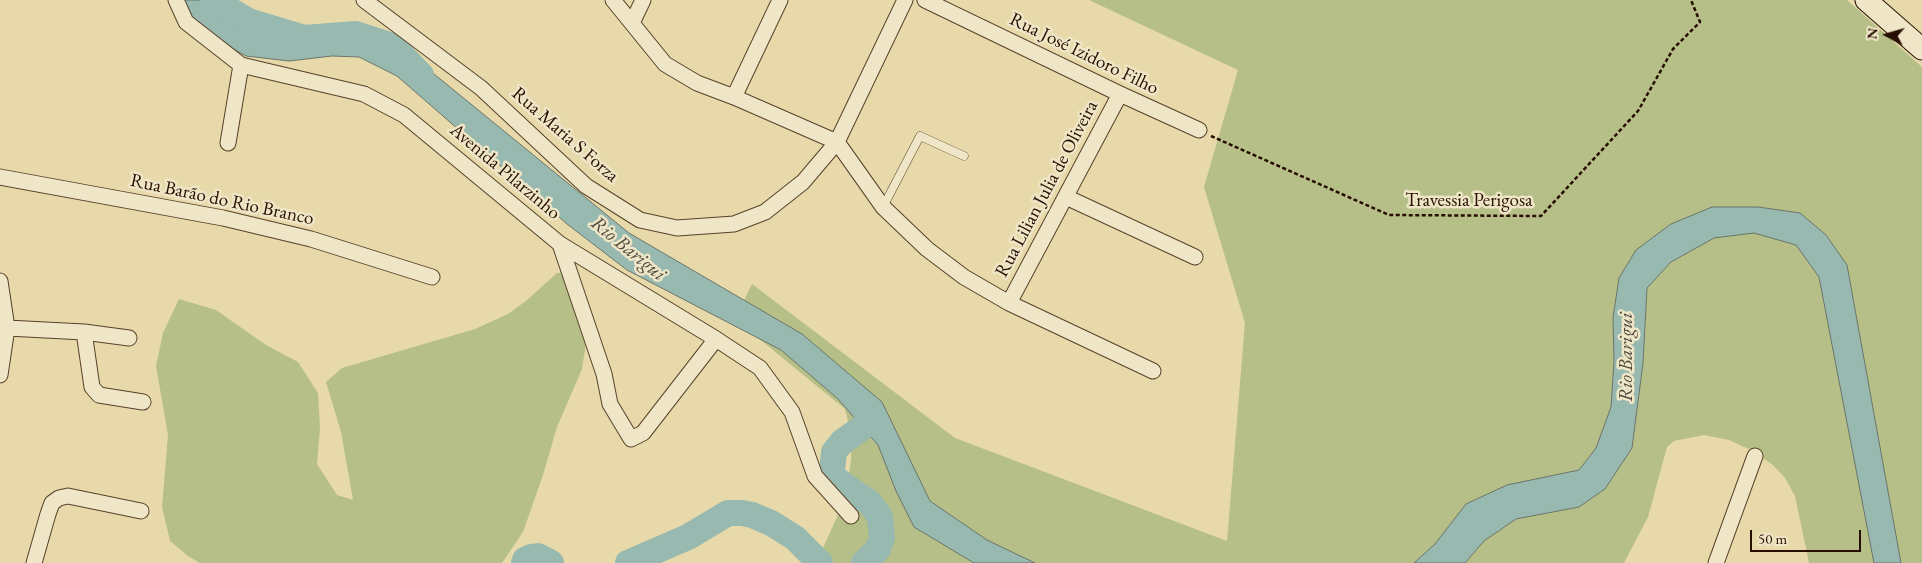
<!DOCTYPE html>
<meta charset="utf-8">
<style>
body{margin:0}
#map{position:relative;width:1922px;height:563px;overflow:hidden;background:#e7d9a9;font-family:"EB Garamond",serif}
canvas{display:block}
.north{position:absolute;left:1862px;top:10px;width:50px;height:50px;-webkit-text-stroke:4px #efe6c7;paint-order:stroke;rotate:276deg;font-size:14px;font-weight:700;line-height:20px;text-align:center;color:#280e00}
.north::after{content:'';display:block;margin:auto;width:18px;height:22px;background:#280e00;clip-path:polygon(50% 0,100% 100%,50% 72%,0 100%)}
.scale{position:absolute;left:1750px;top:530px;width:111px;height:22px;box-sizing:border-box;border:2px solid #280e00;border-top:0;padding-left:6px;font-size:15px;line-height:18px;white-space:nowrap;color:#280e00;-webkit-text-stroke:4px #efe6c7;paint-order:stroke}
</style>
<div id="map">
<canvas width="1922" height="563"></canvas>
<div class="north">N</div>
<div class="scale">50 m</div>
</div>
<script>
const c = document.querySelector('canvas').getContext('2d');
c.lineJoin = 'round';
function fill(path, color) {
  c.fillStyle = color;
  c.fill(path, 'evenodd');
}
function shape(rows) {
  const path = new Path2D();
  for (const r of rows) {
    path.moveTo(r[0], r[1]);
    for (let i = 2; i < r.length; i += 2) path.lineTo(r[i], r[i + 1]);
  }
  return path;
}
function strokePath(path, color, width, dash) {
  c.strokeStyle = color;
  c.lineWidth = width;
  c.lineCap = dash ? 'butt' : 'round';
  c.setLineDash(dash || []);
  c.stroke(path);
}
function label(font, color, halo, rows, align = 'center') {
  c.font = font + ' "EB Garamond",serif';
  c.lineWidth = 5;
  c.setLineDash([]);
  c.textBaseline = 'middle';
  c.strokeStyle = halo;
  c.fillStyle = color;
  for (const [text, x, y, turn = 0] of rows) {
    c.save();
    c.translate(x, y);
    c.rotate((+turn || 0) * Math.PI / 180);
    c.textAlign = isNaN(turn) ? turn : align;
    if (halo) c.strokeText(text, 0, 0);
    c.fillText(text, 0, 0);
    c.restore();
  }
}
fill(shape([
 [1089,0,1847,0,1922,67,1922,563,1809,563,1795,496,1785,478,1773,465,1753,451,1729,440,1704,435,1674,441,1667,447,1648,517,1624,563,816,563,838,515,847,486,851,460,851,434,845,409,735,319,752,284,955,438,1227,541,1245,323,1204,187,1238,70],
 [577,272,588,330,582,369,557,427,543,475,523,532,502,563,200,563,188,556,170,541,162,507,168,435,156,366,163,333,179,299,216,310,266,345,298,362,318,393,320,428,317,464,337,495,353,500,341,432,326,382,342,368,475,329,508,314,526,301,557,273]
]), '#b6bf88');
const water = shape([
 [182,0,211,0,241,22,298,44,368,38,412,56,629,233,802,334,882,402,930,501,987,540,1035,563,974,563,914,527,896,491,878,445,838,399,781,350,627,270,567,224,397,76,359,57,332,56,289,61,246,56,210,36,187,12,182,0],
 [1712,207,1758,207,1800,213,1826,235,1847,265,1901,563,1874,563,1819,277,1796,245,1754,233,1714,238,1671,262,1647,288,1643,363,1632,448,1605,489,1579,507,1516,519,1484,541,1465,563,1414,563,1435,544,1466,504,1507,485,1579,470,1596,448,1611,407,1614,361,1613,318,1619,278,1636,250,1671,224,1712,207]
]);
fill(water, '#98b9b0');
strokePath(water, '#6b756a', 1);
strokePath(shape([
 [213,0,248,21,304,38,356,34,393,46,421,75],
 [524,563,525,560,531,557,538,556,551,563],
 [628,563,688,537,728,513,742,513,752,515,771,523,795,538,820,563],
 [864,563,878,549,882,538,880,517,870,503,834,478,832,470,834,452,842,442,869,423]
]), '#98b9b0', 26);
const service = shape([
 [883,207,920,136,964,156]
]);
const minor = shape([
 [176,0,186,22,241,65,364,94,404,115,560,244,716,339,760,368,792,412,815,476,851,516],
 [364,0,481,88,586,186,640,220,677,228,734,224,765,212,803,182,837,142,905,0],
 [613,0,665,64,697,83,734,97,837,142,883,207,927,249,964,277,1009,303,1153,371],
 [925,0,1120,94,1199,130],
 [632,23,643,0],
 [734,97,780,0],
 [228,143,241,65],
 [0,177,223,218,311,239,432,277],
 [1066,197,1195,257],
 [560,244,604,374,610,404,631,439,643,433,716,339],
 [0,281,7,328,0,375],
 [1009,303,1120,94],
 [7,328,84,332,129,338],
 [84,332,92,387,99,395,143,402],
 [34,563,48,514,52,503,59,498,68,496,141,511],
 [1716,563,1755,456]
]);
const secondary = shape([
 [1866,0,1922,49]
]);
strokePath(service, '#58412a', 9);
strokePath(minor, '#58412a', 17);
strokePath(secondary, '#280e00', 23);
strokePath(shape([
 [1211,136,1389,215,1541,216,1638,111,1673,49,1700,22,1691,0]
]), '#280e00', 2.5, [4, 2.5]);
strokePath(service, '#efe6c7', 8);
strokePath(minor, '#efe6c7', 15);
strokePath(secondary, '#efe6c7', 21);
label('19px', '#280e00', '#efe6c7', [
 ["Rua José Izidoro Filho",1084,54,26],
 ["Rua Maria S Forza",565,135,41],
 ["Avenida Pilarzinho",505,172,40],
 ["Rua Lilian Julia de Oliveira",1047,189,-62],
 ["Rua Barão do Rio Branco",222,200,12],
 ["Travessia Perigosa",1469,201]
]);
label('italic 20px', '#4f4a3e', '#efe6c7', [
 ["Rio Barigui",628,249,39],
 ["Rio Barigui",1627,357,-90]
]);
</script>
